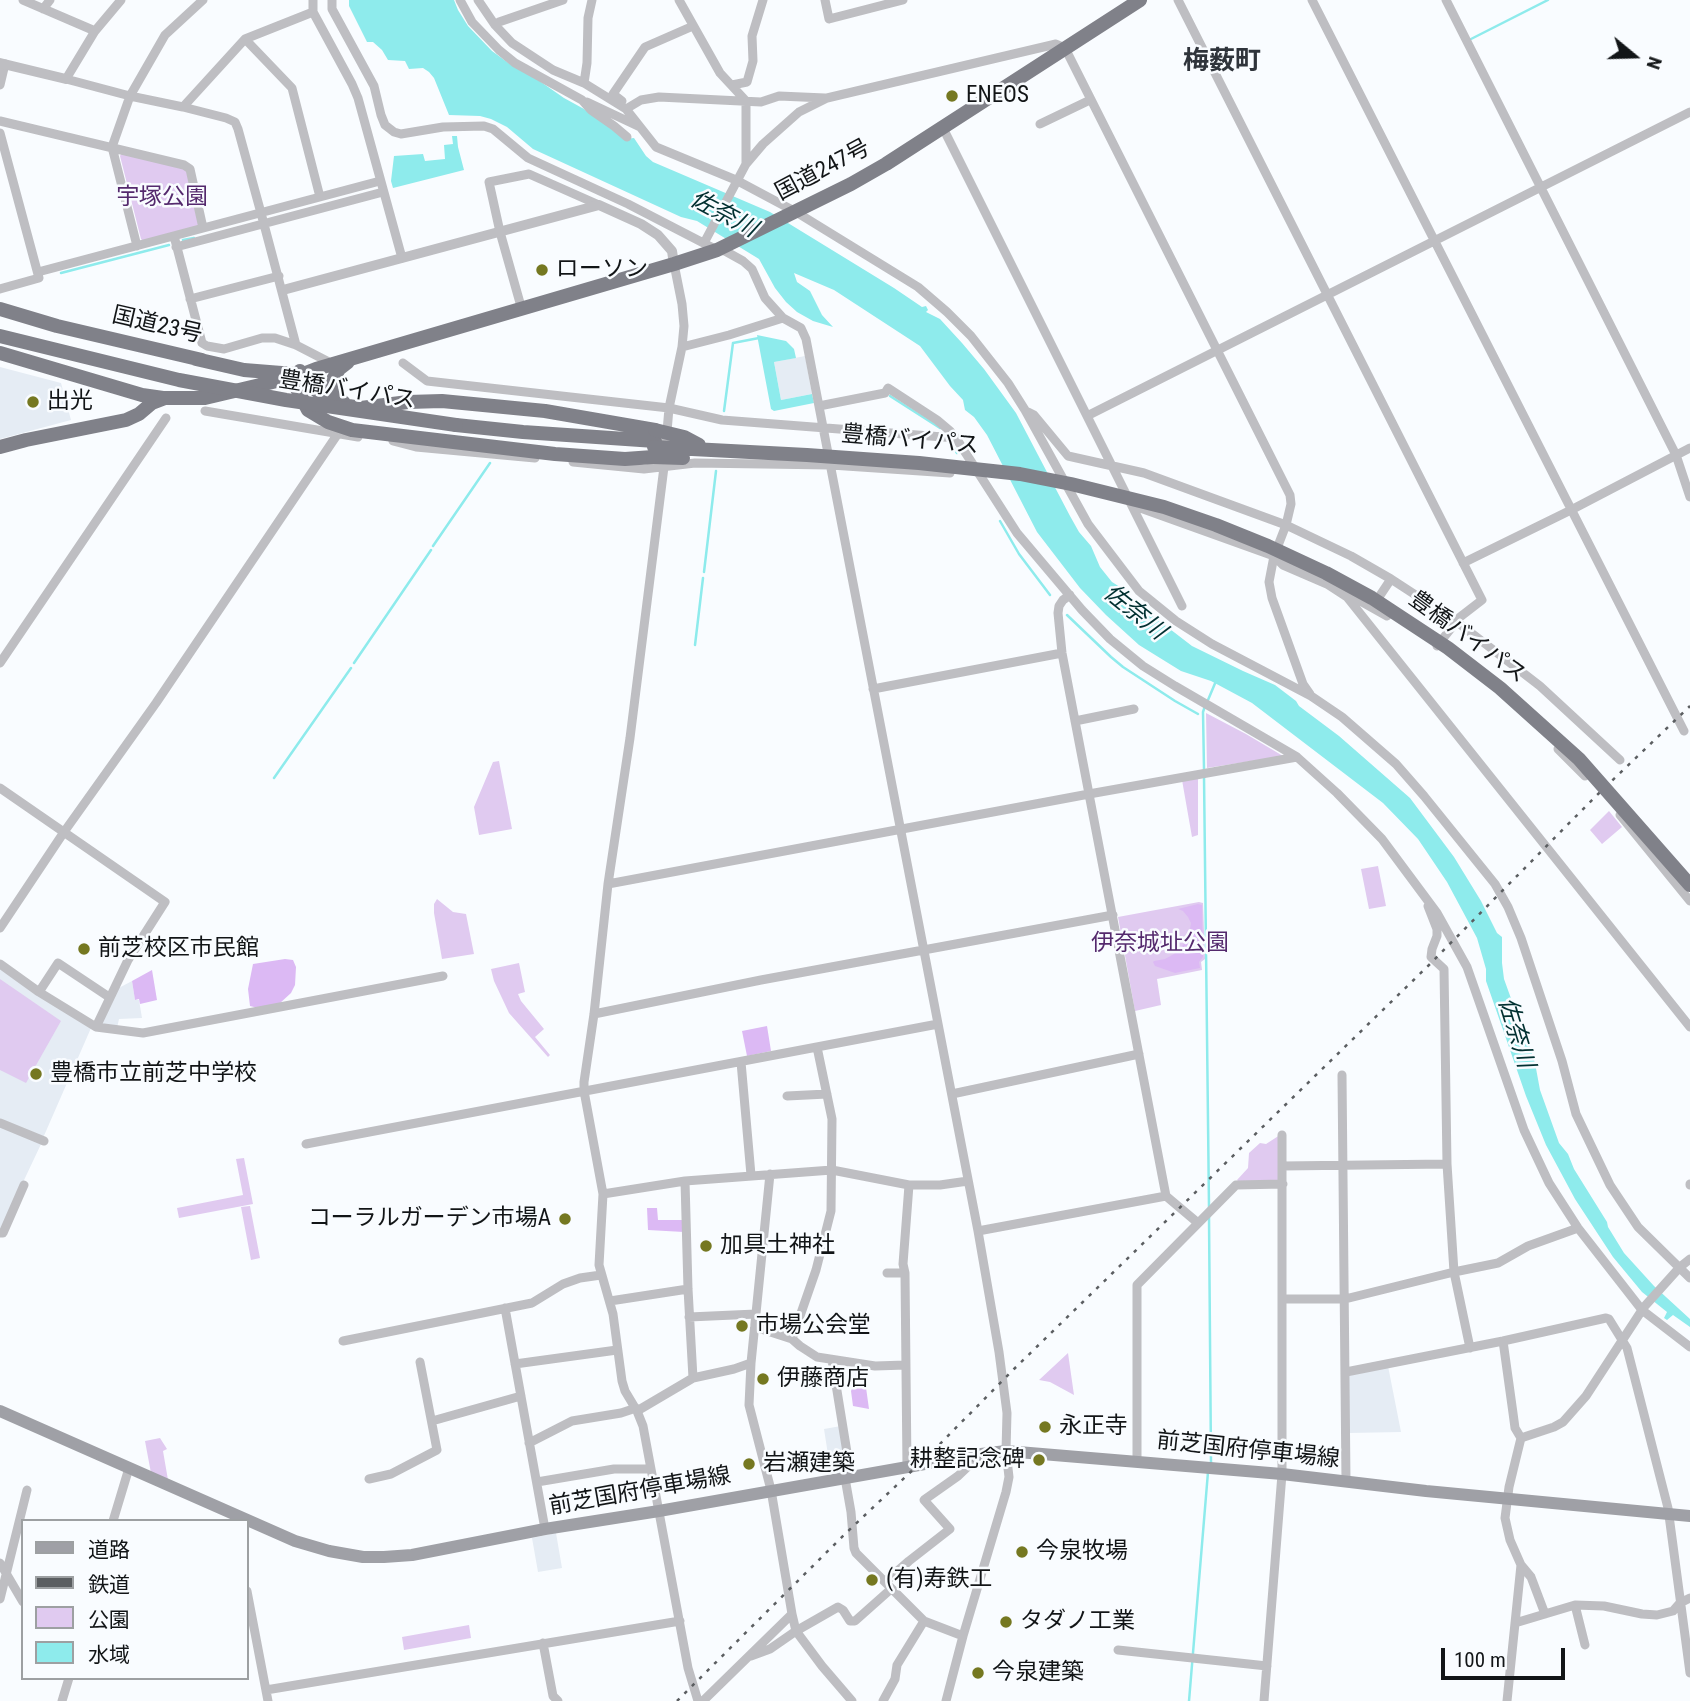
<!DOCTYPE html>
<meta charset="utf-8">
<style>
body{margin:0}
#map{position:relative;width:1690px;height:1701px;overflow:hidden;background:#f9fcff;font-family:"Roboto Condensed","Noto Sans JP",sans-serif}
canvas{display:block}
.legend{position:absolute;left:21px;top:1519px;width:228px;height:161px;box-sizing:border-box;background:#f9fcff;border:2px solid #9da0a2;margin:0;padding:9px 12px;list-style:none;font-size:21px;color:#121517}
.legend li{display:flex;align-items:center;gap:14px;height:35px}
.legend b{width:35px;border:2px solid #9da0a2}
.north{position:absolute;left:1599px;top:21px;width:70px;height:70px;-webkit-text-stroke:5px #f9fcff;paint-order:stroke;rotate:109deg;font-size:19px;font-weight:700;line-height:28px;text-align:center;color:#121517}
.north::after{content:'';display:block;margin:auto;width:24px;height:32px;background:#121517;clip-path:polygon(50% 0,100% 100%,50% 72%,0 100%)}
.scale{position:absolute;left:1441px;top:1648px;width:124px;height:32px;box-sizing:border-box;border:4px solid #121517;border-top:0;padding-left:9px;font-size:21px;line-height:24px;white-space:nowrap;color:#121517;-webkit-text-stroke:5px #f9fcff;paint-order:stroke}
</style>
<div id="map">
<canvas width="1690" height="1701"></canvas>
<ul class="legend">
<li><b style="height:9px;background:#9fa0a6"></b>道路</li>
<li><b style="height:9px;background:#5b5e61"></b>鉄道</li>
<li><b style="height:19px;background:#e0caf0"></b>公園</li>
<li><b style="height:19px;background:#8eebec"></b>水域</li>
</ul>
<div class="north">N</div>
<div class="scale">100 m</div>
</div>
<script>
const c = document.querySelector('canvas').getContext('2d');
c.lineJoin = 'round';
function fill(path, color) {
  c.fillStyle = color;
  c.fill(path, 'evenodd');
}
function shape(rows) {
  const path = new Path2D();
  for (const r of rows) {
    path.moveTo(r[0], r[1]);
    for (let i = 2; i < r.length; i += 2) path.lineTo(r[i], r[i + 1]);
  }
  return path;
}
function strokePath(path, color, width, dash) {
  c.strokeStyle = color;
  c.lineWidth = width;
  c.lineCap = dash ? 'butt' : 'round';
  c.setLineDash(dash || []);
  c.stroke(path);
}
function label(font, color, halo, rows, align = 'center') {
  c.font = font + ' "Roboto Condensed","Noto Sans JP",sans-serif';
  c.lineWidth = 5;
  c.setLineDash([]);
  c.textBaseline = 'middle';
  c.strokeStyle = halo;
  c.fillStyle = color;
  for (const [text, x, y, turn = 0] of rows) {
    c.save();
    c.translate(x, y);
    c.rotate((+turn || 0) * Math.PI / 180);
    c.textAlign = isNaN(turn) ? turn : align;
    if (halo) c.strokeText(text, 0, 0);
    c.fillText(text, 0, 0);
    c.restore();
  }
}
fill(shape([
 [805,356,812,394,781,400,774,362],
 [0,367,61,383,71,420,0,439],
 [0,965,91,1028,43,1138,0,1120],
 [132,981,135,1000,139,1000,142,1018,119,1019,117,1028,99,1026,115,990],
 [0,1125,42,1142,0,1231],
 [1388,1366,1401,1432,1349,1433,1348,1375],
 [841,1426,848,1471,831,1474,824,1429],
 [556,1533,562,1568,538,1572,532,1538]
]), '#e5ecf4');
fill(shape([
 [121,154,184,168,187,171,199,224,197,227,143,241,141,239,120,156],
 [1206,713,1246,734,1283,756,1207,768],
 [499,761,512,829,479,835,474,807,493,762],
 [1198,778,1198,835,1192,837,1182,780],
 [1609,811,1622,827,1602,844,1590,830],
 [1378,866,1386,906,1369,909,1361,869],
 [437,899,453,912,466,914,474,954,442,959,434,913,434,904],
 [1199,902,1203,903,1205,959,1201,962,1202,970,1157,979,1161,1005,1135,1011,1118,917],
 [519,963,525,992,518,994,521,1001,544,1029,535,1037,550,1055,548,1057,509,1013,494,981,491,969],
 [0,979,61,1021,26,1083,0,1070],
 [1280,1135,1280,1179,1276,1182,1239,1182,1237,1180,1248,1168,1249,1153,1260,1143,1266,1144],
 [244,1158,253,1204,179,1218,177,1208,243,1195,236,1159],
 [250,1206,260,1258,251,1260,241,1207],
 [1068,1353,1074,1395,1050,1382,1039,1380],
 [160,1438,167,1449,163,1451,168,1480,151,1473,145,1441],
 [469,1625,471,1638,404,1650,402,1637]
]), '#e0caf0');
fill(shape([
 [1198,904,1202,905,1203,957,1199,962,1200,968,1175,973,1155,966,1153,962,1154,961,1165,959,1174,954,1183,945,1189,935,1191,923,1188,917,1183,911,1178,909],
 [285,959,293,960,296,967,295,985,291,993,279,1004,258,1008,250,1006,248,989,253,964],
 [152,970,157,1000,140,1004,139,999,135,1000,132,981],
 [767,1026,771,1051,747,1056,742,1031],
 [647,1208,657,1208,658,1220,683,1220,684,1232,648,1230],
 [855,1364,863,1366,869,1409,853,1406,851,1391,856,1379]
]), '#dcb9f4');
fill(shape([
 [349,0,454,0,458,10,468,26,492,51,514,67,528,73,564,98,584,109,625,139,634,138,646,156,653,162,770,212,894,288,922,307,926,306,928,310,926,312,940,319,962,343,984,369,1016,413,1070,516,1079,532,1091,546,1100,567,1112,582,1120,587,1143,612,1153,616,1192,646,1243,671,1275,685,1296,701,1299,706,1339,736,1410,798,1454,857,1481,901,1497,933,1502,937,1502,963,1504,979,1513,1004,1524,1028,1535,1063,1540,1090,1559,1143,1568,1154,1574,1169,1607,1222,1608,1227,1624,1253,1654,1286,1690,1319,1690,1327,1673,1315,1667,1320,1664,1318,1667,1312,1642,1292,1613,1257,1575,1199,1546,1145,1526,1096,1486,981,1486,969,1477,938,1447,882,1418,839,1383,803,1252,703,1211,681,1181,671,1139,645,1106,615,1080,588,1037,532,987,435,974,417,965,410,963,400,950,386,920,346,834,290,794,273,797,282,810,291,822,315,833,327,813,321,797,312,786,302,775,288,759,259,697,221,681,217,533,149,507,127,491,119,480,116,449,115,434,78,429,72,423,68,409,69,405,61,388,60,382,50,373,42,367,42,349,6],
 [452,136,457,136,458,147,464,170,393,188,391,181,394,156,423,154,425,161,445,159,444,145,453,144],
 [757,335,786,341,794,349,796,358,774,362,781,400,812,394,814,403,774,411,771,409]
]), '#8eebec');
strokePath(shape([
 [1471,39,1548,0],
 [183,240,194,238],
 [61,273,169,245],
 [890,396,940,428],
 [724,411,733,343,759,338],
 [951,443,957,453],
 [1000,521,1019,554,1050,595],
 [433,546,490,463],
 [704,572,716,471],
 [1067,615,1111,657,1123,667,1175,701,1198,714],
 [695,645,703,578],
 [354,663,431,550],
 [1208,700,1216,681],
 [1204,769,1203,712,1205,706],
 [1204,776,1209,1207],
 [274,778,351,668],
 [1209,1217,1211,1462],
 [1189,1701,1208,1472]
]), '#8eebec', 2.5);
strokePath(shape([
 [23,0,95,31],
 [121,0,95,31,66,79,130,96,183,107,226,118,235,122,238,129,261,213,296,345],
 [313,0,313,12,352,84,358,98,402,258],
 [332,0,332,9,374,86,381,115,385,125,394,132,401,134,443,127,484,126,493,129,528,158,628,204,717,250,725,251,743,261,752,269,765,298,783,318,801,328,806,339,978,1231,999,1352,1007,1413,1006,1451,1009,1477,1006,1492,963,1636,946,1701],
 [460,0,472,22,499,50,515,63,582,100,591,110,614,126,627,137],
 [478,0,495,25,512,43,553,70,584,83,626,109,656,147,736,180,796,212,918,287,947,312,971,336,1008,383,1025,410,1088,524,1139,591,1176,621,1212,644,1311,696,1342,717,1396,764,1424,796,1495,884,1508,907,1521,938,1562,1061,1576,1114,1610,1185,1638,1227,1690,1278],
 [679,0,720,73,746,101,746,164],
 [825,0,829,19,903,0],
 [1178,0,1482,600,1460,617,1437,646],
 [1312,0,1684,731],
 [1446,0,1676,455,1690,497],
 [43,9,50,0],
 [495,25,499,22,563,0],
 [245,39,292,88,320,197],
 [584,83,587,63,588,18,592,0],
 [0,85,5,64],
 [732,85,747,82,753,61,752,36,763,0],
 [622,101,613,94,645,47,693,26],
 [587,102,640,127],
 [183,107,245,39,313,12],
 [626,109,641,100,659,97,761,102,779,96,825,98],
 [0,121,184,165,190,169,203,228],
 [1040,124,1090,100],
 [943,128,1182,606],
 [0,133,39,278,0,289],
 [174,236,202,343,207,346,224,349,262,338,275,338,296,345,327,361],
 [704,243,746,164,763,144,799,112,827,98,1056,44,1065,48,1290,495,1291,504,1286,525,1274,556,1269,582,1272,598,1303,684,1310,694],
 [137,246,112,147,130,96,165,35,203,0],
 [176,247,383,192],
 [674,264,682,304,684,326,682,347,669,408,722,420,956,438],
 [38,272,380,181],
 [190,299,279,276],
 [522,310,500,232,489,182,529,174,599,205],
 [682,347,729,335,783,318],
 [403,363,427,381,669,408,664,467,630,738,608,884,594,1014,584,1082,584,1091,603,1194,599,1265,613,1314,622,1381,625,1391,637,1411,643,1426,688,1668,698,1701],
 [819,406,885,393,888,388,937,420,950,431,956,438,1017,533,1082,610,1110,639,1143,666,1175,686,1297,757,1337,793,1382,839,1437,913,1467,967,1524,1130,1549,1183,1578,1228,1642,1310,1690,1347],
 [205,411,358,437],
 [1028,412,1034,415,1068,456,1144,473,1286,525,1351,556,1391,579],
 [1087,416,1690,112],
 [393,441,416,447,535,458],
 [573,462,644,469,695,463,831,465,950,473],
 [1132,505,1274,556,1283,565,1327,584,1347,597,1690,1027],
 [1463,563,1571,510,1690,448],
 [1348,594,1387,616],
 [1070,595,1063,600,1059,606,1058,613,1062,653,1166,1196,1198,1223],
 [1375,603,1391,579,1457,622,1540,686,1620,760],
 [0,663,166,418],
 [873,689,1062,653],
 [1075,721,1134,709],
 [1558,749,1585,776],
 [0,788,165,902,128,960,96,1027],
 [1620,815,1690,901],
 [608,884,1089,794,1297,757],
 [1428,906,1437,929,1437,936,1432,949,1431,957,1444,969,1447,1164,1454,1272,1470,1348],
 [0,928,64,832,156,703,337,435],
 [0,964,39,992,96,1027,143,1033,443,976],
 [39,992,58,963,109,997],
 [594,1014,761,980,1113,915],
 [741,1062,751,1175],
 [1342,1075,1346,1482],
 [952,1094,1139,1054],
 [787,1096,827,1094],
 [0,1123,44,1141],
 [306,1144,938,1024],
 [1282,1166,1447,1164],
 [770,1174,751,1363,749,1405,771,1490,792,1614,796,1631,822,1666,852,1701],
 [685,1181,688,1289,693,1378],
 [1690,1184,1690,1185],
 [603,1194,685,1181,832,1170,909,1185,940,1185,968,1181],
 [978,1231,1166,1196],
 [0,1233,3,1233,24,1185],
 [887,1273,905,1273],
 [1283,1299,1345,1299,1454,1272,1498,1263,1528,1246,1578,1228],
 [610,1301,688,1289],
 [505,1308,545,1529],
 [689,1317,756,1314],
 [755,1327,792,1339,800,1346,817,1357,875,1366,906,1365],
 [792,1339,816,1270,831,1211,832,1119,817,1047],
 [343,1341,532,1303,563,1284,580,1278,601,1275],
 [1503,1341,1513,1413,1515,1428,1521,1438,1509,1487,1505,1518,1510,1540,1521,1565,1531,1577,1545,1614],
 [832,1360,851,1477],
 [515,1364,617,1350],
 [1346,1372,1503,1341,1606,1318,1609,1319,1627,1348,1668,1508,1690,1673],
 [637,1411,693,1378,734,1369,751,1363],
 [432,1421,521,1396],
 [1521,1438,1554,1427,1563,1422,1586,1396,1644,1307,1680,1267,1690,1259],
 [529,1443,572,1421,621,1413,636,1408],
 [1137,1462,1137,1285,1236,1185,1283,1184],
 [907,1468,905,1273,903,1264,909,1185],
 [845,1478,851,1512,854,1548,856,1553,924,1621,963,1636],
 [369,1479,391,1474,437,1450,420,1362],
 [537,1482,614,1469,651,1469],
 [113,1521,129,1468],
 [0,1563,23,1602],
 [885,1582,909,1561,950,1529,924,1500,958,1476,980,1455],
 [247,1591,268,1701],
 [0,1599,27,1490],
 [1575,1605,1585,1645],
 [1515,1623,1575,1605,1604,1606,1642,1614,1657,1615,1673,1611,1680,1603,1690,1598],
 [543,1643,553,1696,558,1701],
 [1118,1650,1267,1666],
 [751,1656,770,1649,796,1631,838,1607,843,1610,850,1621,855,1621,891,1589],
 [266,1690,680,1621],
 [62,1701,69,1678],
 [703,1701,792,1614],
 [883,1701,895,1679,897,1665,924,1621],
 [1264,1701,1282,1474,1282,1135],
 [1507,1701,1521,1565]
]), '#bebec2', 9);
strokePath(shape([
 [0,63,66,79],
 [283,290,599,205,641,224,658,235,672,251,674,264]
]), '#bebec2', 10);
strokePath(shape([
 [0,1411,295,1541,329,1551,363,1557,384,1557,412,1555,545,1529,659,1511,981,1454,1006,1451,1282,1474,1426,1491,1690,1516]
]), '#9fa0a6', 12);
strokePath(shape([
 [0,309,57,326,202,360],
 [0,353,142,395,163,398],
 [196,359,244,370,294,374,329,400,342,405,361,408,408,402,442,401,545,411,655,430],
 [300,371,295,381,296,387,308,410,328,422,352,430,555,454,625,459,653,457],
 [344,403,332,392,331,383,339,369,348,362],
 [456,425,523,432,655,441],
 [0,447,26,440,126,420,139,414,152,403,165,398,205,398,298,376,316,369,674,264,717,250,851,184,886,164,1140,0]
]), '#808189', 14);
strokePath(shape([
 [677,1701,846,1533,936,1448,1014,1369,1429,965,1595,797,1690,706]
]), '#5b5e61', 2.5, [3.5, 7]);
strokePath(shape([
 [0,336,179,380,286,400,456,425],
 [655,430,684,437,699,445],
 [654,447,807,455,919,463,1020,474,1071,484,1164,507,1216,525,1268,546,1326,573,1372,598,1448,648,1500,688,1579,759,1690,885],
 [653,457,683,458]
]), '#808189', 14);
for (const [x, y, r, color] of [
 [952,96,7,"#757821"],
 [542,270,7,"#757821"],
 [33,402,7,"#757821"],
 [84,949,7,"#757821"],
 [36,1074,7,"#757821"],
 [565,1219,7,"#757821"],
 [706,1246,7,"#757821"],
 [742,1326,7,"#757821"],
 [763,1379,7,"#757821"],
 [1045,1427,7,"#757821"],
 [1039,1460,7,"#757821"],
 [749,1464,7,"#757821"],
 [1022,1552,7,"#757821"],
 [872,1580,7,"#757821"],
 [1006,1622,7,"#757821"],
 [978,1673,7,"#757821"]
]) {
  const dot = new Path2D();
  dot.arc(x, y, r, 0, 2 * Math.PI);
  c.fillStyle = color;
  c.fill(dot);
  strokePath(dot, '#f9fcff', 2.5);
}
label('23px', '#121517', '#f9fcff', [
 ["ENEOS",966,96],
 ["ローソン",556,270],
 ["出光",47,402],
 ["前芝校区市民館",98,949],
 ["豊橋市立前芝中学校",50,1074],
 ["コーラルガーデン市場A",551,1219,"right"],
 ["加具土神社",720,1246],
 ["市場公会堂",756,1326],
 ["伊藤商店",777,1379],
 ["永正寺",1059,1427],
 ["耕整記念碑",1025,1460,"right"],
 ["岩瀬建築",763,1464],
 ["今泉牧場",1036,1552],
 ["(有)寿鉄工",886,1580],
 ["タダノ工業",1020,1622],
 ["今泉建築",992,1673]
], 'left');
label('23px', '#121517', '#f9fcff', [
 ["国道247号",823,171,-28],
 ["国道23号",157,326,13],
 ["豊橋バイパス",347,391,9],
 ["豊橋バイパス",910,441,5],
 ["豊橋バイパス",1467,638,36],
 ["前芝国府停車場線",1248,1451,6],
 ["前芝国府停車場線",640,1492,-10]
]);
label('23px', '#54296d', '#f9fcff', [
 ["宇塚公園",162,198],
 ["伊奈城址公園",1160,944]
]);
label('italic 24px', '#013031', '#f9fcff', [
 ["佐奈川",723,215,28],
 ["佐奈川",1134,613,39],
 ["佐奈川",1515,1033,73]
]);
label('bold 26px', '#2f343b', '#f9fcff', [
 ["梅薮町",1222,62]
]);
</script>
